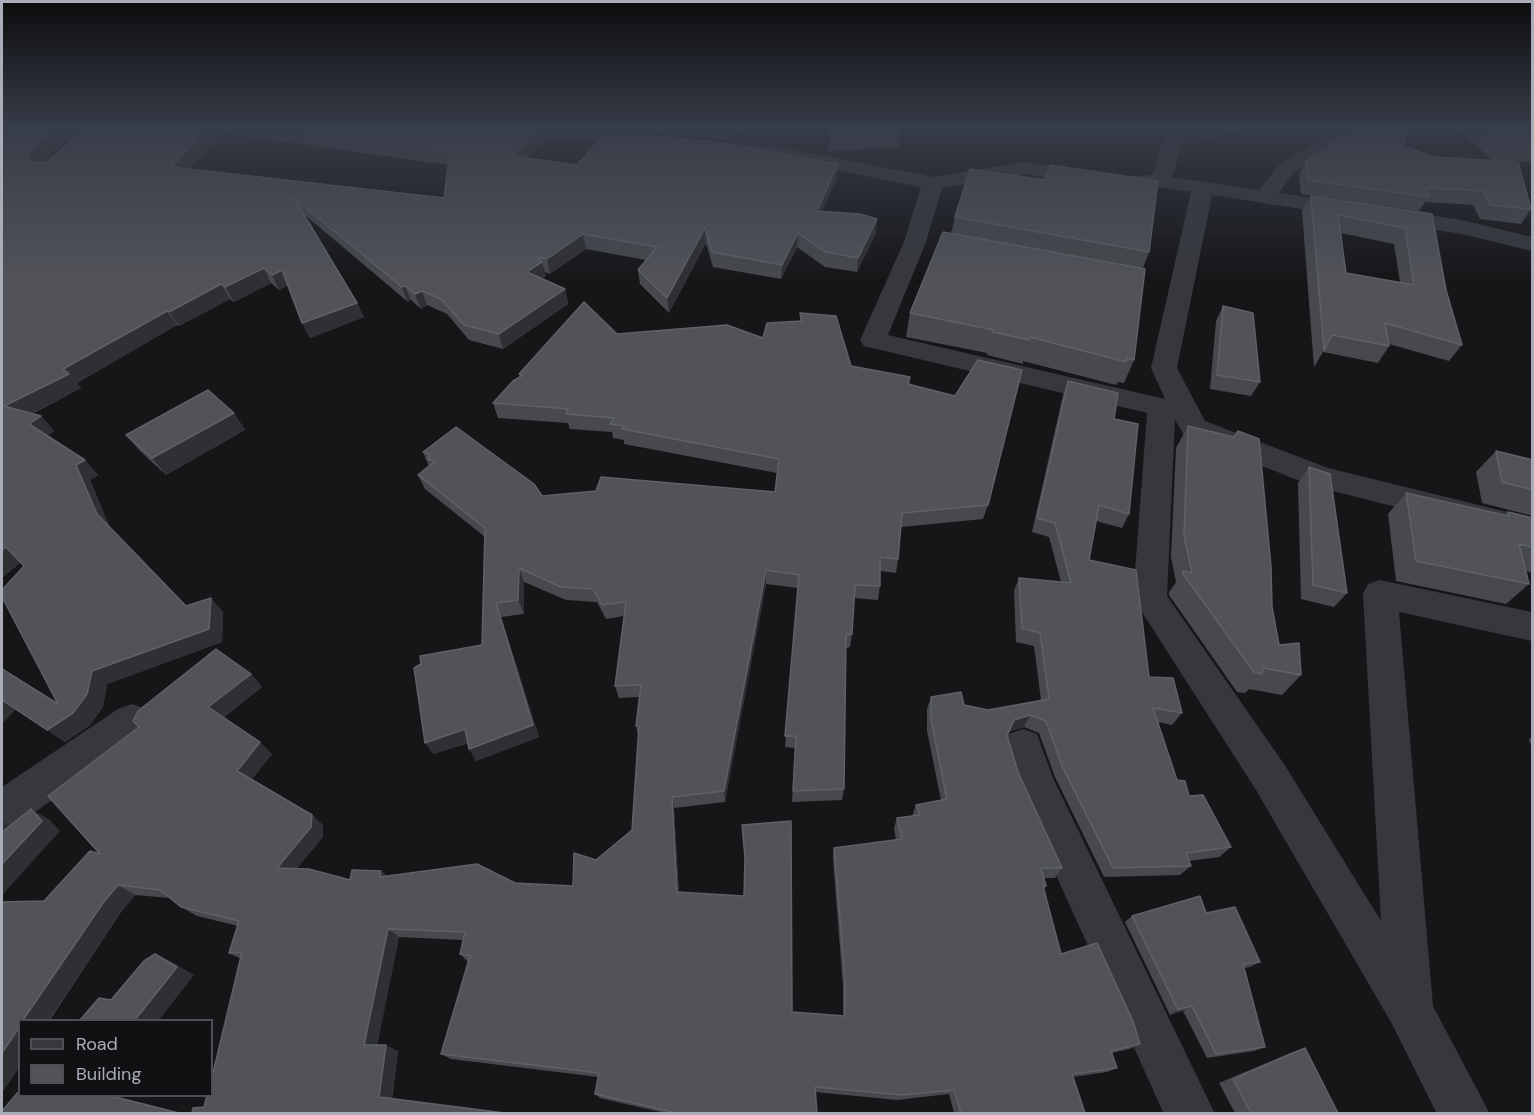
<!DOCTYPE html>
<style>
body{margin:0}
#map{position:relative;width:1534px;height:1115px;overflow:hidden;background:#161618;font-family:"DM Sans",sans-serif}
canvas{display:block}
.frame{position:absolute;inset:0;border:3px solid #a8adb8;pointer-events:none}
.legend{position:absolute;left:18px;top:1019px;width:195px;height:78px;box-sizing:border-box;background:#111113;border:2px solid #4d4f55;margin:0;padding:8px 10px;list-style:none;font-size:18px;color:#a8adb8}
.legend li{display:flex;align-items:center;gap:12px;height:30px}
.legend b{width:30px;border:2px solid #4d4f55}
</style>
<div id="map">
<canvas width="1534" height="1115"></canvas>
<div class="frame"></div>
<ul class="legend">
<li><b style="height:8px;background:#37383d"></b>Road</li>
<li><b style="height:16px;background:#525359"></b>Building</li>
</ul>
</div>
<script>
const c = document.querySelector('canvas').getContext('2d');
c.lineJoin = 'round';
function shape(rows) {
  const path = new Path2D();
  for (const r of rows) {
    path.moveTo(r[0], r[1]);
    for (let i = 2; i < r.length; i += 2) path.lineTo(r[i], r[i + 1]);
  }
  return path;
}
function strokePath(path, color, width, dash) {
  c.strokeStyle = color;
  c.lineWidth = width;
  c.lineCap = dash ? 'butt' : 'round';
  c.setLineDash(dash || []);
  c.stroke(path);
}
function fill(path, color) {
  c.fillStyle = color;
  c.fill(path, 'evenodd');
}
strokePath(shape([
 [797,132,806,126]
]), '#3d3f44', 2, [2, 3]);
fill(shape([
 [481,126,551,126,646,135,653,137,656,141,653,145,646,147,491,132,484,130,481,126],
 [1168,126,1188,126,1172,177,1259,190,1280,164,1343,126,1367,126,1364,130,1294,172,1279,193,1462,220,1532,237,1532,251,1462,234,1212,195,1177,368,1205,421,1328,468,1532,518,1532,542,1310,485,1184,435,1175,420,1167,596,1284,764,1381,921,1363,594,1368,584,1380,580,1532,612,1532,641,1399,612,1433,1006,1490,1114,1437,1114,1392,1024,1256,790,1133,598,1147,413,864,346,860,340,904,242,921,187,781,159,730,155,723,153,720,149,723,145,730,143,781,147,933,177,1026,162,1112,178,1152,175,1168,126],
 [1026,174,1112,190,1160,187,1191,192,1151,368,1165,399,888,335,926,242,942,188,1026,174],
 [132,704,146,709,151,721,146,733,17,825,2,831,2,787,118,709,132,704],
 [1023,729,1037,734,1053,778,1215,1114,1164,1114,1014,782,1003,747,1009,734,1023,729]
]), '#37383d');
fill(shape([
 [2,126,81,126,41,163,48,161,87,126,542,126,545,139,526,158,577,165,837,178,822,211,876,233,857,272,825,267,797,247,781,279,713,267,706,243,669,313,640,284,638,270,646,260,586,249,550,274,545,272,546,276,542,279,565,289,568,304,503,349,469,340,447,314,427,305,421,309,411,300,408,302,305,215,357,303,364,317,310,338,302,323,288,285,279,290,271,283,234,302,230,299,179,326,177,325,77,383,81,388,32,414,41,416,54,431,47,436,85,460,98,475,90,480,110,528,186,606,223,612,222,642,107,684,103,707,90,725,65,742,16,709,2,669,58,704,24,566,21,562,2,578],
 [222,133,449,165,444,198,189,169],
 [606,126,747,126,729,140,621,130],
 [826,126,897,126,900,133,899,147,828,151,830,133],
 [1206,126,1257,126,1202,140,1201,137],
 [1462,126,1533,126,1533,162,1492,160,1460,130],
 [1330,143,1403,146,1531,209,1521,224,1480,219,1473,205,1425,202,1419,211,1301,194,1299,175,1306,161,1327,150],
 [1311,196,1432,214,1446,290,1462,345,1449,361,1389,344,1389,346,1378,363,1323,352,1314,367,1302,211],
 [1341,233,1394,244,1400,282,1346,273],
 [955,217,1149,252,1143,268,1134,360,1124,383,1118,382,1116,385,1023,361,1023,364,987,355,987,353,906,337,910,313,951,234],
 [1223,306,1260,382,1251,396,1210,389,1216,321],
 [800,313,851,366,910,377,909,384,988,505,983,519,901,527,898,559,896,573,880,571,880,586,878,600,854,598,852,634,850,647,846,648,844,789,842,800,792,802,795,748,785,747,798,588,766,584,725,802,674,808,679,892,792,1012,843,1016,843,987,833,858,834,848,896,840,894,828,897,818,912,816,916,805,941,800,927,731,927,709,931,697,988,710,1041,700,1034,646,1016,642,1014,591,1019,578,1061,582,1049,537,1032,532,1063,395,1068,381,1114,419,1129,514,1122,528,1096,521,1089,560,1149,677,1182,713,1172,725,1158,722,1177,780,1231,847,1219,857,1189,861,1191,866,1180,875,1104,877,1055,777,1039,733,1024,727,1008,732,1007,736,1018,772,1062,868,1055,878,1044,878,1046,886,1044,889,1061,954,1140,1044,1129,1049,1112,1053,1117,1068,1107,1072,1073,1077,1085,1113,954,1113,949,1094,897,1100,815,1092,817,1113,665,1113,600,1098,595,1094,598,1077,451,1059,441,1054,468,962,460,954,463,940,399,937,377,1045,398,1051,392,1099,204,1107,241,959,229,953,238,926,197,916,181,907,170,898,135,895,121,912,2,1093,2,902,44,901,100,854,251,674,262,687,223,718,272,754,252,779,312,815,323,825,323,837,297,868,350,880,381,871,387,876,573,886,596,860,632,830,638,736,636,726,639,697,619,698,615,686,624,616,606,619,597,602,566,600,524,582,524,614,501,617,539,737,476,761,468,743,433,754,482,645,485,537,425,489,418,475,429,466,423,452,542,496,775,492,777,473,624,444,624,440,613,438,612,432,570,429,568,423,498,418,493,403,520,377,519,374,617,334,763,338,800,322],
 [234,413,245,430,166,475,140,451,126,435],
 [1188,426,1272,607,1279,645,1301,675,1282,695,1249,689,1245,693,1237,692,1169,595,1169,592,1176,582,1171,557,1176,448],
 [1496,451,1533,460,1533,516,1482,503,1476,472],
 [1309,467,1347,593,1334,607,1301,599,1298,483],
 [1406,493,1505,515,1508,512,1533,518,1533,573,1526,571,1529,584,1506,604,1396,581,1388,514],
 [1533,737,1533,753,1529,739],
 [1206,913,1260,962,1250,967,1244,968,1265,1047,1254,1051,1207,1058,1183,1011,1170,1015,1125,922,1132,916],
 [1305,1048,1338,1113,1235,1113,1219,1083,1290,1053],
 [20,1095,111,1095,182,1113,2,1113]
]), '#47494d');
fill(shape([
 [58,126,81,126,40,164,37,169,27,155,31,150],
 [209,126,218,126,222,133,179,181,171,167],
 [542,126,545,139,515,170,512,156],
 [729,126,747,126,729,140],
 [1208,126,1257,126,1202,140],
 [838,164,837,178,816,225,817,211],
 [877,219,876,233,857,272,858,258],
 [705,228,706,243,669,313,667,298],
 [798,233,797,247,781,279,782,265],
 [583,234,586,249,550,274,547,259],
 [542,262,546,276,531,287,527,272],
 [264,268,271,283,234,302,225,287],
 [282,270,290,284,279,290,272,275],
 [221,284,230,299,179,326,169,312],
 [405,286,411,300,408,302,402,287],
 [565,289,568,304,503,349,499,334],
 [422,291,427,305,421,309,415,294],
 [357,303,364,317,310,338,302,323],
 [167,311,177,325,77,383,81,388,17,421,4,406,63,369],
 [234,413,245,430,166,475,152,458],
 [41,416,54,431,43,439,29,424],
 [85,460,98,475,90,480,110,528,97,514,76,465],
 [6,547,22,561,2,578,2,550],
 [519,568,524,582,524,614,518,600],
 [766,570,766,584,725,802,724,791],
 [211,598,223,612,222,642,107,684,103,707,90,725,65,742,47,730,92,671],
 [496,603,501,617,539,737,476,761,469,749],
 [251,674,262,687,221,719,208,707],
 [2,700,16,709,2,724],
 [1030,715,1024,727,1008,732,1014,720],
 [465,729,472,741,433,754,425,743],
 [260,742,272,754,250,782,237,771],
 [672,797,674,808,679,901,677,892],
 [31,809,50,820,60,831,2,895,2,864],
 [312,815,323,825,323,837,290,877,277,868],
 [2,821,15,828,2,849],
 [381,871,391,880,380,877],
 [118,885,135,895,121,912,49,1020,23,1020,103,903],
 [388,929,399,937,376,1051,364,1045],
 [155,954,172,962,194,975,159,1020,135,1020],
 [1192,1006,1183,1011,1170,1015,1178,1010],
 [20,1026,20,1066,2,1093,2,1053],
 [386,1045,398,1051,391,1101,379,1097]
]), '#2f3033');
const building = shape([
 [2,126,58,126,31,150,27,155,31,161,39,163,48,161,87,126,209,126,171,167,444,198,450,152,260,126,542,126,512,156,577,165,606,132,710,141,838,164,817,211,860,214,877,219,858,258,825,252,798,233,782,265,712,252,705,228,667,298,638,270,657,247,583,234,547,259,537,257,542,262,527,272,565,289,499,334,464,325,441,299,422,291,415,294,405,286,402,287,294,198,357,303,302,323,282,270,272,275,264,268,225,287,221,284,169,312,167,311,63,369,69,374,4,406,41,416,29,424,85,460,76,465,97,514,186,606,211,598,209,629,92,671,87,694,73,713,47,730,2,700,2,669,58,704,2,597,2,590,24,566,6,547,2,550,2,126],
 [831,126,897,126,900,133,829,136,831,126],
 [1359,126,1409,126,1403,146,1434,157,1518,162,1531,209,1490,205,1483,191,1427,188,1428,197,1308,180,1306,161,1336,145,1330,143,1359,126],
 [1482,126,1533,126,1533,146,1503,145,1482,126],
 [1050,165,1158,181,1149,252,955,217,970,169,1045,180,1050,165],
 [1311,196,1432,214,1446,290,1462,345,1385,323,1389,346,1332,335,1324,350,1311,196],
 [1338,215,1405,228,1414,285,1346,273,1338,215],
 [943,232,1145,269,1134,360,1127,358,1126,362,1030,337,1030,340,992,332,994,330,910,313,943,232],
 [584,302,617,334,727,325,763,338,767,323,802,321,800,313,836,316,851,366,910,377,908,384,955,396,978,360,1022,370,988,505,902,513,898,559,880,557,880,586,855,585,852,634,846,635,844,789,793,791,796,736,785,736,799,575,766,570,724,791,672,797,677,892,744,896,745,858,742,825,791,821,792,1012,845,1016,845,980,834,848,902,839,897,818,920,815,916,805,947,799,931,719,931,697,961,692,964,705,988,710,1049,699,1040,633,1022,628,1019,578,1071,583,1055,523,1037,518,1068,381,1118,393,1114,419,1138,424,1129,514,1099,505,1089,560,1136,570,1149,677,1173,678,1182,713,1153,708,1177,780,1185,781,1189,796,1203,795,1231,847,1186,853,1191,866,1113,868,1062,766,1046,721,1030,715,1014,720,1007,736,1018,772,1062,868,1041,868,1046,886,1043,886,1061,954,1097,943,1133,1021,1140,1044,1111,1051,1117,1068,1072,1074,1085,1113,961,1113,954,1090,902,1095,815,1087,817,1113,677,1113,595,1094,599,1073,441,1054,470,956,460,954,465,932,388,929,364,1045,386,1045,379,1097,505,1113,192,1113,193,1108,204,1107,207,1095,212,1095,212,1077,242,952,229,953,239,921,181,907,160,890,118,885,103,903,23,1020,20,1020,20,1026,2,1053,2,902,44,901,90,851,100,854,48,796,139,727,133,721,138,711,216,649,251,674,208,707,260,742,237,771,312,815,311,827,277,868,309,869,350,880,352,870,381,871,380,877,477,864,515,883,573,886,574,853,596,860,632,830,639,726,636,726,641,685,615,686,626,602,602,605,593,589,561,587,519,568,518,600,496,603,533,725,469,749,465,729,425,743,414,668,421,664,420,656,482,645,485,528,418,475,435,461,427,459,431,455,423,452,456,427,534,484,542,496,596,491,601,477,775,492,779,459,622,429,624,426,610,424,614,418,566,414,568,409,493,403,513,381,523,375,519,374,584,302],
 [1223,306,1253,313,1260,382,1217,375,1223,306],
 [208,390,234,413,152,458,126,435,208,390],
 [1188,426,1234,437,1238,431,1259,439,1271,567,1272,607,1279,645,1299,643,1301,675,1263,668,1262,674,1254,672,1183,574,1183,571,1192,573,1184,536,1188,426],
 [1496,451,1533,460,1533,490,1502,482,1496,451],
 [1309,467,1330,474,1347,593,1313,585,1309,467],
 [1406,493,1509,516,1508,512,1533,518,1533,547,1519,544,1529,584,1416,561,1406,493],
 [31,809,42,821,2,864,2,832,31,809],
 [1200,896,1206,913,1235,907,1260,962,1243,964,1265,1047,1216,1054,1192,1006,1178,1010,1132,916,1200,896],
 [155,954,177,967,135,1020,80,1020,99,998,111,1000,144,961,155,954],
 [1305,1048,1338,1113,1251,1113,1233,1079,1305,1048],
 [20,1090,20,1095,107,1095,178,1113,2,1113,2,1111,20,1090]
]);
fill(building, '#525359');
strokePath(building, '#5f6168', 1.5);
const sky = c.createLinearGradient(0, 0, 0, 282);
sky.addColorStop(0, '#0c0c0d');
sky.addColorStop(0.45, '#363c48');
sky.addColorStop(1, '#363c4800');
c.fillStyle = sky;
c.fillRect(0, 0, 1534, 282);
</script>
